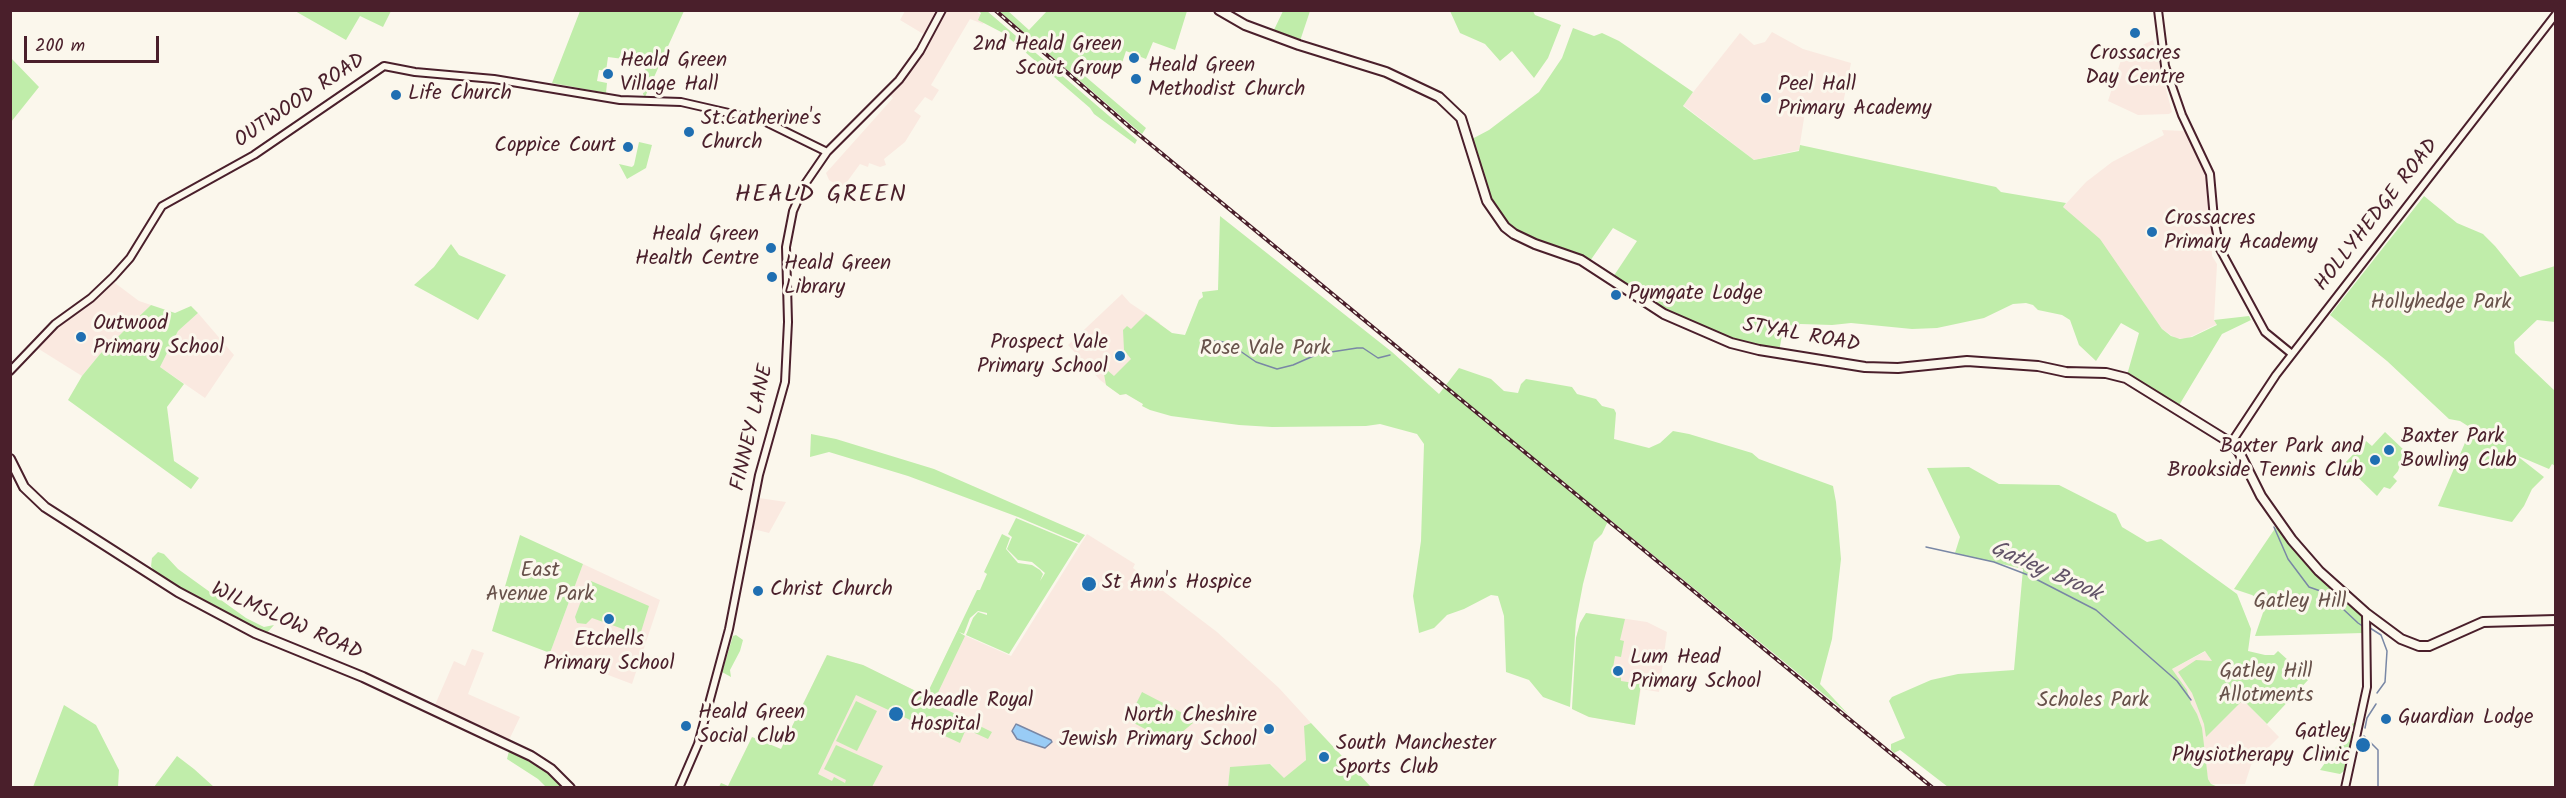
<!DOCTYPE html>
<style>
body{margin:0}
#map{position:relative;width:2566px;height:798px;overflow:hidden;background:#fbf7ec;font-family:Kalam,sans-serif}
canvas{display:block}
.frame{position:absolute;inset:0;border:12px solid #4a1f2b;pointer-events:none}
.scale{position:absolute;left:24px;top:36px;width:135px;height:27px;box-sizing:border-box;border:3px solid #4a1f2b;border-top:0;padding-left:8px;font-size:18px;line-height:21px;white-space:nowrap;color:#4a1f2b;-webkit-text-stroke:4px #fbf7ec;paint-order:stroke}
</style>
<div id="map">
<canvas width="2566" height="798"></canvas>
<div class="frame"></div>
<div class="scale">200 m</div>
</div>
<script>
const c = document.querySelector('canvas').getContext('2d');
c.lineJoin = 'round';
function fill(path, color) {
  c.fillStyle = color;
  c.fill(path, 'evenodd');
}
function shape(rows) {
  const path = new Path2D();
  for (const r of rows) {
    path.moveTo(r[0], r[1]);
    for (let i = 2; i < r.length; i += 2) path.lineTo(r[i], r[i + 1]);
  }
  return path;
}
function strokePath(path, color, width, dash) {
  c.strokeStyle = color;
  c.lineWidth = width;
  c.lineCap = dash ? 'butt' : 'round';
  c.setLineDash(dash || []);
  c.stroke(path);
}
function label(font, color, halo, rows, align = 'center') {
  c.font = font + ' Kalam,sans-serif';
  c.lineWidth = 6;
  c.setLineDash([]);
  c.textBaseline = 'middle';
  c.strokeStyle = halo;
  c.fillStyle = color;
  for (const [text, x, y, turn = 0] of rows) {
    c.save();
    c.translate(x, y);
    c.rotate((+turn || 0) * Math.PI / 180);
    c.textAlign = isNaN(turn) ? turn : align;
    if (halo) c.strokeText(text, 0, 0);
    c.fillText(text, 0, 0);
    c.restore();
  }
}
fill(shape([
 [905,11,976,11,986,19,983,24,970,19,931,85,939,90,932,101,925,97,914,111,921,116,905,142,884,159,886,165,880,167,869,163,868,167,860,164,844,186,837,185,829,180,826,173,893,98,890,95,913,67,930,38,900,20],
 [1772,32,1803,49,1851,63,1842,109,1816,104,1805,112,1799,150,1754,160,1683,105,1740,33,1754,45,1765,42],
 [2153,40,2172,112,2169,114,2138,115,2108,101,2121,60,2118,57],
 [2162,130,2185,131,2198,156,2205,174,2212,226,2212,256,2217,264,2214,320,2217,324,2186,339,2175,338,2162,329,2139,296,2063,207,2086,182,2112,162,2164,135],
 [111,280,139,301,151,305,100,354,82,376,34,346],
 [1122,294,1130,303,1160,323,1143,404,1126,394,1120,395,1100,380,1068,345],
 [198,313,234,355,205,398,160,367,178,331],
 [759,498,786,502,769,533,753,529],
 [1087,534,1135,564,1133,568,1217,632,1279,688,1311,723,1305,726,1306,760,1284,779,1271,764,1230,768,1228,787,719,788,721,783,728,786,752,737,781,749,827,655,863,665,926,696,957,632,1011,656],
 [583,564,660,600,632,684,550,653],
 [1586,613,1647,622,1667,632,1659,692,1641,689,1635,725,1589,717,1572,709,1576,638,1580,623],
 [472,649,484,653,468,694,520,717,509,740,435,705,454,661,465,666],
 [2206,651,2226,682,2279,737,2251,765,2245,784,2211,784,2208,779,2197,714,2191,705,2187,690,2172,669]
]), '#fae9e0');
fill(shape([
 [295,11,391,11,383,27,360,16,346,40],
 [580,11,684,11,645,97,643,94,646,62,608,57,606,71,599,70,597,81,607,83,606,93,552,83],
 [978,11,987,11,1137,140,1135,144,1094,114,1090,108,1003,33,978,20,981,13],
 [999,11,1008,11,1029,30,1047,11,1187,11,1175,50,1153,42,1146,59,1126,51,1120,69,1114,67,1110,75,1091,68,1086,77,1146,128,1142,134],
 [1283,11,1310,11,1300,41,1273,32],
 [1450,11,1533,11,1535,15,1561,25,1548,58,1534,78,1512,51,1500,61,1485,44,1460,33],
 [1573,28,1594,36,1602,33,1619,41,1693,92,1683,106,1754,160,1799,151,1800,145,1996,187,2001,192,2066,203,2063,207,2100,239,2162,329,2171,336,2180,339,2192,337,2217,325,2214,320,2249,316,2251,320,2222,334,2178,407,2127,375,2139,333,2121,323,2096,361,2079,345,2070,320,2062,315,2038,310,2033,305,2026,303,2013,304,1984,318,1937,328,1912,329,1851,323,1832,325,1800,324,1799,327,1784,324,1779,352,1734,342,1653,305,1613,277,1637,241,1613,228,1590,261,1525,237,1506,224,1496,210,1481,173,1472,139,1489,130,1539,92,1562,58],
 [11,58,39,87,11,122],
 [639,142,652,145,646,168,627,179,619,164,632,167,634,165],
 [2424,196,2457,223,2483,234,2495,246,2520,277,2555,266,2555,322,2537,320,2514,342,2515,353,2555,391,2555,466,2552,464,2549,469,2516,455,2544,477,2532,489,2524,506,2512,522,2438,506,2470,431,2482,435,2460,421,2449,419,2387,361,2330,315],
 [1220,216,1392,352,1439,394,1459,368,1491,379,1504,391,1518,393,1521,384,1526,379,1572,387,1577,394,1596,399,1602,406,1614,409,1616,413,1614,439,1649,448,1660,443,1673,431,1689,434,1752,453,1759,459,1833,486,1836,502,1841,559,1832,639,1820,684,1848,714,1609,519,1602,534,1594,542,1583,584,1576,621,1570,707,1543,697,1529,680,1506,672,1504,616,1498,596,1491,595,1464,609,1447,615,1434,628,1419,633,1413,596,1421,541,1424,444,1417,434,1380,424,1366,426,1272,427,1239,425,1171,416,1150,410,1142,406,1143,404,1126,394,1120,395,1106,385,1104,374,1107,370,1114,376,1131,359,1124,350,1123,330,1127,326,1131,329,1146,314,1172,333,1185,335,1199,300,1203,297,1202,292,1218,290],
 [451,244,459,255,506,275,478,320,414,285,434,267],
 [151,305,175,313,191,306,198,313,178,331,160,367,184,384,167,407,174,461,199,478,191,489,68,400,82,376,100,354],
 [2385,432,2405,451,2398,471,2393,477,2397,481,2390,489,2384,487,2377,496,2344,464,2366,441,2372,446],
 [811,434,836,439,934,469,1085,535,1079,543,1018,517,908,476,829,452,810,457],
 [1969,467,1999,484,2059,485,2116,514,2122,527,2147,542,2161,539,2237,594,2251,629,2248,651,2265,655,2274,655,2278,651,2309,679,2267,724,2243,700,2206,737,2204,724,2192,693,2178,672,2196,660,2212,661,2205,651,2172,669,2187,690,2191,704,2197,714,2202,728,2208,779,2211,784,2218,787,1948,787,1900,750,1894,753,1891,750,1891,744,1905,738,1889,701,1892,697,1931,680,1958,674,2014,670,2023,569,1955,553,1960,537,1927,468],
 [1016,518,1078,544,1009,654,966,635,973,618,978,612,987,615,987,613,978,611,970,618,964,634,959,632,965,636,933,703,992,732,988,739,966,729,960,743,856,695,818,774,832,781,834,777,845,783,846,780,824,769,836,745,883,766,872,787,719,787,721,783,728,786,752,737,781,749,827,655,863,665,926,696,977,590,980,590,987,574,984,572,1002,534,1010,538,1006,549,1018,563,1032,565,1040,570,1043,574,1040,581,1045,573,1032,562,1018,560,1007,549,1012,537,1008,534],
 [2276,527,2315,573,2362,614,2363,633,2255,636,2266,604,2252,595,2234,589],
 [520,535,583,564,550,653,492,631],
 [158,552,164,554,178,569,246,618,264,627,274,625,266,634,195,597,155,573,151,566,152,558],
 [591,581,649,606,640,635,592,618,586,624,577,623,575,617,587,585],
 [1586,613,1625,619,1620,640,1624,641,1621,657,1615,656,1612,674,1621,676,1621,681,1641,684,1635,725,1589,717,1572,709,1576,638,1580,623],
 [736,635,743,640,740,651,730,670,731,677,722,672,733,636],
 [1142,692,1192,718,1193,723,1170,742,1128,720],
 [856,701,877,711,857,751,836,741],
 [64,705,96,725,119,770,118,787,33,787],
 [1311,723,1371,787,1228,787,1230,767,1270,764,1284,778,1306,760,1304,726],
 [2353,723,2356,724,2344,771,2340,774,2320,770],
 [509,751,549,772,564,787,546,787,538,779,507,759],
 [177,756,194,769,214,787,154,787]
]), '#c0edaa');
const water = shape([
 [1016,724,1051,740,1052,742,1045,748,1017,739,1012,731,1016,724]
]);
fill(water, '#99ccf6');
strokePath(water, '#7987a5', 1.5);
strokePath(shape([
 [1201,342,1219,341,1230,344,1256,362,1277,369,1293,365,1318,354,1357,348,1363,348,1378,358,1390,355],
 [2274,527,2288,559,2309,587,2326,593,2358,623,2364,627],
 [1926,547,1994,562,2028,575,2096,610,2177,681,2191,700],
 [2370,628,2381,635,2387,651,2385,682,2377,693],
 [2365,728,2367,718,2376,704],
 [2364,736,2378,750,2378,788]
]), '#7987a5', 1.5);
const minor = shape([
 [2158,10,2165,66,2182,115,2210,174,2214,219,2220,249,2265,332,2292,354],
 [10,371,55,324,91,298,113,277,130,258,162,206,254,155,384,66,415,72,494,79,620,100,681,102,764,121,827,152],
 [2231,443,2276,375,2556,14],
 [679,788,698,744,729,629,759,475,785,382,788,322,786,247,793,211,805,184,827,152,899,80,920,51,942,10],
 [2345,788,2367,687,2366,613]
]);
const major = shape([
 [1219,10,1245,25,1299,45,1386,72,1439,97,1461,118,1487,201,1505,227,1514,234,1535,244,1581,260,1664,314,1731,343,1759,350,1865,367,1898,368,1967,361,2038,366,2066,372,2106,373,2126,378,2231,443,2239,452,2261,496,2292,540,2319,571,2366,613,2401,639,2419,646,2429,646,2483,622,2556,620],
 [10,459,24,487,45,507,178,592,255,633,363,677,531,756,551,769,570,788]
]);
strokePath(minor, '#4a1f2b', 10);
strokePath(major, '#4a1f2b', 12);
strokePath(minor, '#fbf7ec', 6);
strokePath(major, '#fbf7ec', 8);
const rail = shape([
 [995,10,1132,129,1933,788]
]);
strokePath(rail, '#4a1f2b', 4);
strokePath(rail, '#fbf7ec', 1.5, [4.5]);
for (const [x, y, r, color] of [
 [2135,33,6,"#1f6fb2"],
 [1134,58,6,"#1f6fb2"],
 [608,74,6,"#1f6fb2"],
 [1136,79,6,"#1f6fb2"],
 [396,95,6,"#1f6fb2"],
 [1766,98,6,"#1f6fb2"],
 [689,132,6,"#1f6fb2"],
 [628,147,6,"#1f6fb2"],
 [2152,232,6,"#1f6fb2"],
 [771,248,6,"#1f6fb2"],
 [772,277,6,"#1f6fb2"],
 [1616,295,6,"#1f6fb2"],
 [81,337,6,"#1f6fb2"],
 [1120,356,6,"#1f6fb2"],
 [2389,450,6,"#1f6fb2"],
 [2375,460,6,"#1f6fb2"],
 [1089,584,8,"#1f6fb2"],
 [758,591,6,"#1f6fb2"],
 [609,619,6,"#1f6fb2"],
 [1618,671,6,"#1f6fb2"],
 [896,714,8,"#1f6fb2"],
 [2386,719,6,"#1f6fb2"],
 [686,726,6,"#1f6fb2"],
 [1269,729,6,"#1f6fb2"],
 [2363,745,8,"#1f6fb2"],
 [1324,757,6,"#1f6fb2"]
]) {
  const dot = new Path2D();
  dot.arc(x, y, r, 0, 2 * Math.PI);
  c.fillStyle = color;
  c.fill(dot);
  strokePath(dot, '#fbf7ec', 2);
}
label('21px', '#4a1f2b', '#fbf7ec', [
 ["2nd Heald Green",1122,46,"right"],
 ["Scout Group",1122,70,"right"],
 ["Crossacres",2135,55,"center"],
 ["Day Centre",2135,79,"center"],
 ["Heald Green",620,62],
 ["Village Hall",620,86],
 ["Heald Green",1148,67],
 ["Methodist Church",1148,91],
 ["Peel Hall",1778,86],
 ["Primary Academy",1778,110],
 ["Life Church",408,95],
 ["St.Catherine's",701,120],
 ["Church",701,144],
 ["Coppice Court",616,147,"right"],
 ["Crossacres",2164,220],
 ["Primary Academy",2164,244],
 ["Heald Green",759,236,"right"],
 ["Health Centre",759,260,"right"],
 ["Heald Green",784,265],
 ["Library",784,289],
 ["Pymgate Lodge",1628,295],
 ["Outwood",93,325],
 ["Primary School",93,349],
 ["Prospect Vale",1108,344,"right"],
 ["Primary School",1108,368,"right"],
 ["Baxter Park",2401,438],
 ["Bowling Club",2401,462],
 ["Baxter Park and",2363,448,"right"],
 ["Brookside Tennis Club",2363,472,"right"],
 ["St Ann's Hospice",1102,584],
 ["Christ Church",770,591],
 ["Etchells",609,641,"center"],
 ["Primary School",609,665,"center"],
 ["Lum Head",1630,659],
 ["Primary School",1630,683],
 ["Cheadle Royal",910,702],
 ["Hospital",910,726],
 ["Heald Green",698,714],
 ["Social Club",698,738],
 ["North Cheshire",1257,717,"right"],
 ["Jewish Primary School",1257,741,"right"],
 ["Guardian Lodge",2398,719],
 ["Gatley",2350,733,"right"],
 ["Physiotherapy Clinic",2350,757,"right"],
 ["South Manchester",1336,745],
 ["Sports Club",1336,769]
], 'left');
label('21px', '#4a1f2b', '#fbf7ec', [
 ["OUTWOOD ROAD",301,102,-34],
 ["HOLLYHEDGE ROAD",2378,216,-52],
 ["STYAL ROAD",1801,337,10],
 ["FINNEY LANE",754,428,-77],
 ["WILMSLOW ROAD",286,623,24]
]);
label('21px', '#68524b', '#fbf7ec', [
 ["Hollyhedge Park",2441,304],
 ["Rose Vale Park",1265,350],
 ["East",540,572],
 ["Avenue Park",540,596],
 ["Gatley Hill",2300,603],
 ["Gatley Hill",2266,673],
 ["Allotments",2266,697],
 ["Scholes Park",2093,702]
]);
label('italic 22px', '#625368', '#fbf7ec', [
 ["Gatley Brook",2045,573,24]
]);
c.letterSpacing = '1.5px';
label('24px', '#4a1f2b', '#fbf7ec', [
 ["HEALD GREEN",821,197]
]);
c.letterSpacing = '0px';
</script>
